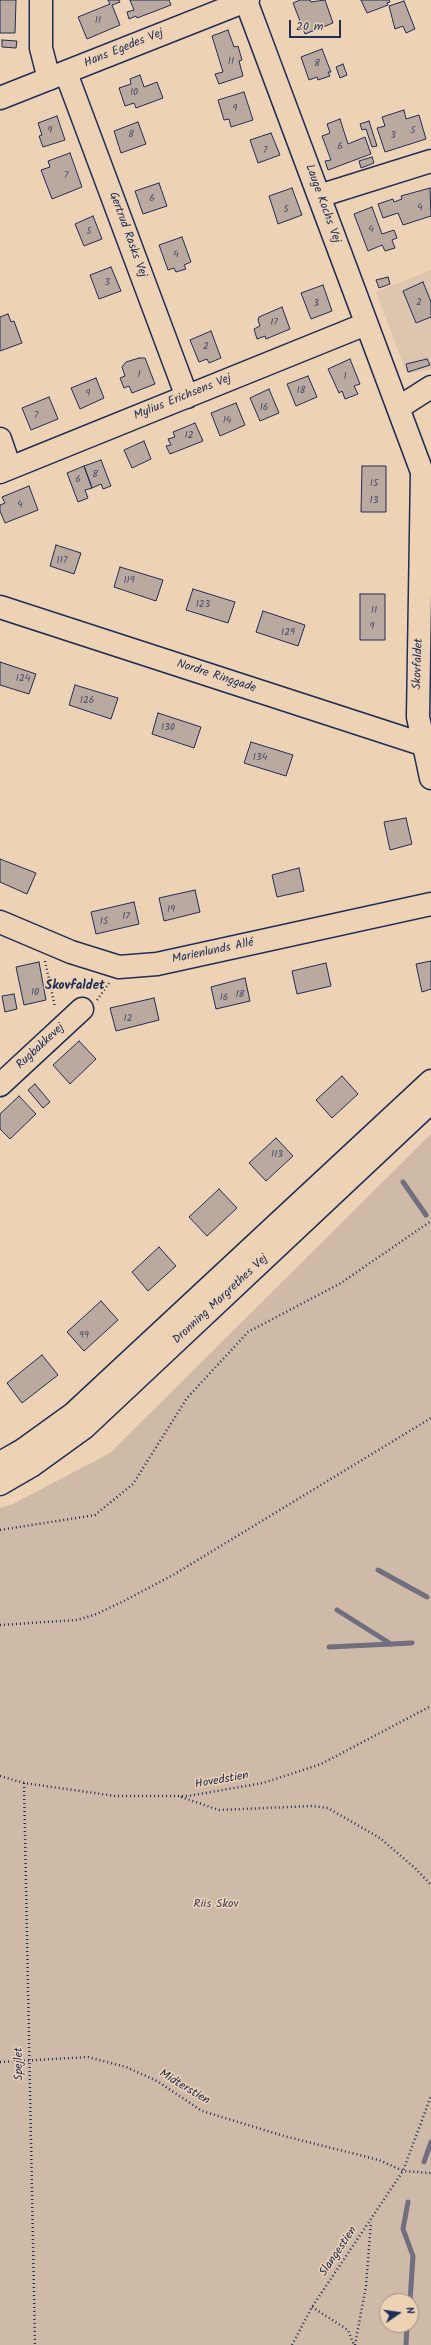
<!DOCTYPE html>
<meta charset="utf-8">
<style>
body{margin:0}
#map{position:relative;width:431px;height:2345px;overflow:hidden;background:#eed2b4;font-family:Kalam,sans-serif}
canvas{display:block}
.north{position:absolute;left:379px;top:2293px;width:40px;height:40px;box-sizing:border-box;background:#eed2b4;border:1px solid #9a9192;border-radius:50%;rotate:77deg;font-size:11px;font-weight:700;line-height:16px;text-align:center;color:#1b2f5e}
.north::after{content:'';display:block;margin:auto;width:14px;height:18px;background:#1b2f5e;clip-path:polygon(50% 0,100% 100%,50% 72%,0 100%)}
.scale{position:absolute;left:289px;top:20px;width:52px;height:18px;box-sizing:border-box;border:2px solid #1b2f5e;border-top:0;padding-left:5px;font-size:12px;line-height:14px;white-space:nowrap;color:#1b2f5e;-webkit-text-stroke:3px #eed2b4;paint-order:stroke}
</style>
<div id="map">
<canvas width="431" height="2345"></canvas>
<div class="north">N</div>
<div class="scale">20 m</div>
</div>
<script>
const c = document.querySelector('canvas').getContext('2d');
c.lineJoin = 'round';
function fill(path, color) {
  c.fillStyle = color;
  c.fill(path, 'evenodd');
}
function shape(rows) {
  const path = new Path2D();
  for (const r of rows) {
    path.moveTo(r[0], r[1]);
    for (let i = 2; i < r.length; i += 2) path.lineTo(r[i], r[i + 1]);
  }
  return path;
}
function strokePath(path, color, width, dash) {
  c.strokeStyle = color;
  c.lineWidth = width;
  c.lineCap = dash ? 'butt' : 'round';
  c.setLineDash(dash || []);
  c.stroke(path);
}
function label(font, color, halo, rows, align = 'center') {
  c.font = font + ' Kalam,sans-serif';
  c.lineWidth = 3;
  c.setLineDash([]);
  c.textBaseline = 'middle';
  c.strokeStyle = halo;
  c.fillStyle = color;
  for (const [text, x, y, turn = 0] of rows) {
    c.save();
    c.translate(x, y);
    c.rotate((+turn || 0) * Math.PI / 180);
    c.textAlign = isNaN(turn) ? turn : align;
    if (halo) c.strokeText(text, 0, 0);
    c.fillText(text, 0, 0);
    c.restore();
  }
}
fill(shape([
 [431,270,431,369,407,374,376,292]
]), '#dec6ae');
fill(shape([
 [431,1134,431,2345,0,2345,0,1508,13,1504,110,1453],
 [387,2301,411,2301,411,2325,387,2325]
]), '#cfbaa8');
strokePath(shape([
 [403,1182,426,1215],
 [378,1570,427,1597],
 [337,1610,391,1644],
 [329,1647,412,1643],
 [424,2162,431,2142],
 [408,2202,403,2229,413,2256,410,2301],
 [406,2345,407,2325]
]), '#6e6f80', 5);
const building = shape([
 [0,0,16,0,15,33,0,33,0,0],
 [108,0,119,0,120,2,112,5,120,25,87,39,78,17,110,4,108,0],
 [130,0,169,0,171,5,137,18,136,16,129,19,127,12,134,10,130,0],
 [300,0,310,0,311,2,325,0,333,23,305,34,293,3,300,0],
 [361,0,389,0,390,2,387,3,388,5,367,13,361,0],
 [404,1,415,29,406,33,403,26,395,29,389,6,404,1],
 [228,30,234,47,238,46,242,60,239,61,243,76,219,84,215,74,223,72,212,36,228,30],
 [2,40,17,41,16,48,2,47,2,40],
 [322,49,331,72,328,72,330,76,318,80,317,77,309,80,301,57,322,49],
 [343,64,347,75,340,78,336,67,343,64],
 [140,75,144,87,157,82,163,98,136,108,134,103,125,106,119,88,131,84,130,79,140,75],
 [244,92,253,120,231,127,229,119,224,120,218,100,244,92],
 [404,110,406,119,419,115,426,139,385,152,377,128,385,126,382,117,404,110],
 [57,116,65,140,43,147,39,136,42,135,38,123,57,116],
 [340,119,348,144,365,137,371,154,328,170,325,161,331,160,322,136,330,133,327,124,340,119],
 [369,121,377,146,372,147,366,129,362,130,360,124,369,121],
 [138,122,146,144,121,153,114,131,138,122],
 [271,133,280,155,258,163,250,140,271,133],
 [70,153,82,187,52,199,41,170,50,167,48,161,70,153],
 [372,157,374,163,361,168,359,161,372,157],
 [159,183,167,206,143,214,135,191,159,183],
 [292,188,302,215,278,224,269,196,292,188],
 [430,188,431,216,403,225,398,213,383,218,378,204,393,199,394,202,402,199,401,196,430,188],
 [372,207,382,234,394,230,397,238,392,240,395,248,385,251,382,245,368,251,354,214,372,207],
 [93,216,102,239,84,246,75,224,93,216],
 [182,237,191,262,184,265,186,269,176,272,174,268,168,270,159,245,182,237],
 [111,267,121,291,99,299,90,275,111,267],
 [388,277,390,284,379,288,376,280,388,277],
 [423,282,431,302,431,317,416,323,403,291,423,282],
 [323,285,332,311,311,319,301,293,323,285],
 [282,307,290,329,266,339,265,336,257,339,254,329,260,326,258,320,259,317,282,307],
 [8,314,11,322,14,321,22,343,0,351,0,317,8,314],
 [211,331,221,358,209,363,207,359,199,362,190,340,211,331],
 [139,358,145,358,155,384,132,393,129,386,124,388,120,378,125,376,122,367,126,362,139,358],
 [350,359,360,384,354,386,358,394,345,399,342,391,339,393,328,369,350,359],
 [427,359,430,365,408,372,406,364,427,359],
 [308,376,317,397,296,406,287,384,308,376],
 [96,378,104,398,80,409,71,388,96,378],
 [269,389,279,413,260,421,250,398,269,389],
 [49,397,58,419,31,430,22,408,49,397],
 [236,403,245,425,220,436,211,413,236,403],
 [195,423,203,441,170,454,166,446,171,445,168,439,175,437,173,432,195,423],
 [144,441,151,459,132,468,124,450,144,441],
 [101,460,111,486,103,489,101,484,92,488,84,466,101,460],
 [84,466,92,488,85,490,88,498,78,502,67,473,84,466],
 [362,466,386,466,386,512,361,512,362,466],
 [29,486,38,510,5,523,0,511,0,505,5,503,2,497,29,486],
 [56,545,81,553,74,574,50,566,56,545],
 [120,567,163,580,156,601,114,587,120,567],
 [193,589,235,602,228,623,186,610,193,589],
 [360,594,385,594,385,640,360,640,360,594],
 [263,611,305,625,298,646,256,632,263,611],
 [0,662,36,674,29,694,0,685,0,662],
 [75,685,118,698,111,719,69,705,75,685],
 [158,713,201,727,194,748,152,734,158,713],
 [251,742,293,755,286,776,244,763,251,742],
 [406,818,412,844,390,850,384,822,406,818],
 [0,859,36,873,27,894,0,882,0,859],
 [299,868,304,891,277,897,272,875,299,868],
 [195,890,200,912,164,921,159,898,195,890],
 [134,902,139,924,96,934,91,912,134,902],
 [431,961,431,989,422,992,416,964,431,961],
 [39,962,46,1000,24,1005,16,967,39,962],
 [326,963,331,986,297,994,292,971,326,963],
 [245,978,250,1001,216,1009,211,987,245,978],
 [14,994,17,1009,5,1012,2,996,14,994],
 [154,998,159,1020,116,1031,110,1008,154,998],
 [79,1041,96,1059,70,1084,53,1065,79,1041],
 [342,1076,358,1094,332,1118,316,1100,342,1076],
 [35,1084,50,1102,43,1108,28,1090,35,1084],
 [19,1096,36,1114,10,1139,0,1129,0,1114,19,1096],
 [276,1138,293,1156,266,1181,249,1163,276,1138],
 [219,1189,237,1208,207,1236,189,1217,219,1189],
 [159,1247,176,1266,148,1291,132,1272,159,1247],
 [101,1301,118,1320,84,1351,67,1332,101,1301],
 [42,1355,58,1375,22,1403,7,1383,42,1355]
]);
fill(building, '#baa99f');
strokePath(building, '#1b2f5e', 1);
const minor = shape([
 [41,0,41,48,49,79],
 [246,1,422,472,418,717,431,778],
 [66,73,187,397],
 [0,98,248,0],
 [319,196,431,161],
 [398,408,431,387],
 [0,439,10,468],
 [0,472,366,324],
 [0,607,431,747],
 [0,922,71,952,119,967,157,964,431,904],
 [0,1085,82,1009],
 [0,1463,23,1450,73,1414,431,1081],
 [0,1484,31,1466,85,1427,431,1102]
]);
strokePath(minor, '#1b2f5e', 25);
strokePath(shape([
 [45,961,55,1007],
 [97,1000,109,983],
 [0,1530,95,1515,133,1484,187,1398,248,1332,341,1283,431,1221],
 [0,1625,77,1620,94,1615,122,1602,173,1575,431,1418],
 [0,1776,24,1783,115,1796,188,1796,263,1783,321,1764,431,1706],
 [24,1783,35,2345],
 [181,1797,219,1810,312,1806,328,1808,380,1838,416,1869,431,1885],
 [0,2062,88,2057,126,2067,157,2081,202,2111,284,2136,379,2160,403,2171,431,2173],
 [312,2307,348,2330,354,2345],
 [292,2345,312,2307,403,2171,431,2096],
 [355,2345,366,2286,371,2222]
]), '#1b2f5e', 2.5, [1, 3]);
strokePath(minor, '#eed2b4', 22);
label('10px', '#434e6e', null, [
 ["11",98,21],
 ["11",231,62],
 ["8",317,64],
 ["10",134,93],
 ["9",235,109],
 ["9",50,131],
 ["5",413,131],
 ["8",131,135],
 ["3",393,136],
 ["6",340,147],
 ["7",265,151],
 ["7",66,176],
 ["6",152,199],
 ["4",420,208],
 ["5",286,210],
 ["4",371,230],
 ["5",89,232],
 ["4",176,255],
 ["3",107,283],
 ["2",419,303],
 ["3",316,304],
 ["17",274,323],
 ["2",206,347],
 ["1",139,375],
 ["1",345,377],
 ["18",301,391],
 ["9",88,394],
 ["16",264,408],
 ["7",36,416],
 ["14",227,421],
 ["12",189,436],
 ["8",95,475],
 ["6",78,480],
 ["15",374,484],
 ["13",374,501],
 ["4",20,505],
 ["117",62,561],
 ["119",129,581],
 ["123",203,605],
 ["11",374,611],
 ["9",372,627],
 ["129",288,633],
 ["124",23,679],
 ["126",87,701],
 ["130",168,728],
 ["134",260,758],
 ["19",171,910],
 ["17",126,917],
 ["15",104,922],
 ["10",35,993],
 ["18",240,995],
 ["16",224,998],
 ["12",128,1019],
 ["113",277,1155],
 ["99",84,1336]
]);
label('12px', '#1b2f5e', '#eed2b4', [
 ["Hans Egedes Vej",124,49,-22],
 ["Lauge Kochs Vej",322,204,70],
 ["Gertrud Rasks Vej",127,235,70],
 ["Mylius Erichsens Vej",183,398,-22],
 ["Skovfaldet",419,664,-88],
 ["Nordre Ringgade",216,677,18],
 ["Marienlunds Allé",213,952,-12],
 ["Rugbakkevej",41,1047,-43],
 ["Dronning Margrethes Vej",221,1300,-43],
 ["Hovedstien",222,1781,-10],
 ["Spejlet",20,2064,-91],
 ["Midterstien",184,2088,31],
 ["Slangestien",339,2252,-56]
]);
label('12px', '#364469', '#eed2b4', [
 ["Riis Skov",216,1905]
]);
label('bold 13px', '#1b2f5e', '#eed2b4', [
 ["Skovfaldet",75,987]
]);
</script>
